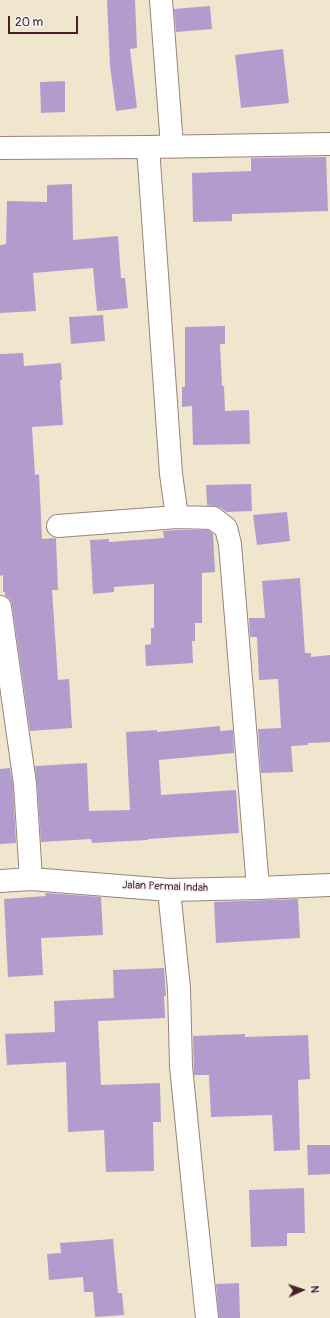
<!DOCTYPE html>
<style>
body{margin:0}
#map{position:relative;width:330px;height:1318px;overflow:hidden;background:#efe6cd;font-family:Pangolin,sans-serif}
canvas{display:block}
.north{position:absolute;left:282px;top:1270px;width:40px;height:40px;-webkit-text-stroke:3px #f6f6f2;paint-order:stroke;rotate:87deg;font-size:11px;font-weight:700;line-height:16px;text-align:center;color:#4a1f2b}
.north::after{content:'';display:block;margin:auto;width:14px;height:18px;background:#4a1f2b;clip-path:polygon(50% 0,100% 100%,50% 72%,0 100%)}
.scale{position:absolute;left:8px;top:16px;width:70px;height:18px;box-sizing:border-box;border:2px solid #4a1f2b;border-top:0;padding-left:5px;font-size:12px;line-height:14px;white-space:nowrap;color:#4a1f2b;-webkit-text-stroke:3px #f6f6f2;paint-order:stroke}
</style>
<div id="map">
<canvas width="330" height="1318"></canvas>
<div class="north">N</div>
<div class="scale">20 m</div>
</div>
<script>
const c = document.querySelector('canvas').getContext('2d');
c.lineJoin = 'round';
function fill(path, color) {
  c.fillStyle = color;
  c.fill(path, 'evenodd');
}
function shape(rows) {
  const path = new Path2D();
  for (const r of rows) {
    path.moveTo(r[0], r[1]);
    for (let i = 2; i < r.length; i += 2) path.lineTo(r[i], r[i + 1]);
  }
  return path;
}
function strokePath(path, color, width, dash) {
  c.strokeStyle = color;
  c.lineWidth = width;
  c.lineCap = dash ? 'butt' : 'round';
  c.setLineDash(dash || []);
  c.stroke(path);
}
function label(font, color, halo, rows, align = 'center') {
  c.font = font + ' Pangolin,sans-serif';
  c.lineWidth = 3.5;
  c.setLineDash([]);
  c.textBaseline = 'middle';
  c.strokeStyle = halo;
  c.fillStyle = color;
  for (const [text, x, y, turn = 0] of rows) {
    c.save();
    c.translate(x, y);
    c.rotate((+turn || 0) * Math.PI / 180);
    c.textAlign = isNaN(turn) ? turn : align;
    if (halo) c.strokeText(text, 0, 0);
    c.fillText(text, 0, 0);
    c.restore();
  }
}
fill(shape([
 [107,0,135,0,137,48,130,49,137,108,116,111,110,66],
 [210,6,212,29,176,32,174,9],
 [283,49,289,103,241,108,235,55],
 [65,81,65,112,41,113,40,82],
 [326,157,328,211,232,214,232,221,193,222,192,173,251,171,251,158],
 [72,184,73,240,118,236,121,278,125,278,128,308,97,311,93,268,33,273,36,311,0,313,0,245,6,244,7,201,47,202,47,185],
 [103,315,105,341,71,344,69,317],
 [225,326,225,344,220,344,222,386,224,386,225,411,249,410,250,444,193,445,192,406,182,407,182,387,185,387,185,327],
 [23,353,24,366,61,363,62,380,60,380,63,425,32,427,35,475,39,474,42,539,56,538,58,590,52,590,58,680,69,679,72,728,30,731,12,605,10,599,5,596,5,592,3,592,3,575,0,576,0,354],
 [251,484,252,511,226,512,221,508,214,506,207,505,206,485],
 [287,512,290,541,257,545,253,515],
 [177,530,209,530,213,534,215,572,202,573,202,623,195,623,195,641,192,641,193,663,146,666,145,645,151,644,151,628,154,628,154,584,114,587,114,592,93,594,90,540,109,539,109,542,164,538,163,531],
 [300,578,305,653,311,653,311,657,330,655,330,742,308,743,308,745,291,746,293,772,261,773,258,729,281,728,278,679,259,680,257,637,250,637,249,618,265,618,262,581],
 [220,726,220,731,233,730,234,753,159,760,161,795,236,790,239,833,148,839,148,840,92,843,91,839,41,842,37,783,35,766,87,763,89,811,130,810,126,732,157,730,157,732],
 [10,768,13,785,16,843,0,844,0,769],
 [45,893,101,897,103,935,41,938,43,975,8,977,4,899,46,896],
 [298,899,300,938,216,943,214,902],
 [164,968,166,996,164,996,165,1018,98,1021,101,1085,160,1083,161,1122,153,1122,154,1171,106,1172,104,1130,68,1132,66,1062,7,1065,5,1034,55,1032,54,1001,114,998,113,970],
 [245,1034,245,1037,308,1035,310,1079,298,1080,300,1150,274,1151,272,1115,211,1117,209,1075,194,1075,193,1036],
 [307,1145,330,1145,330,1174,308,1175],
 [304,1188,305,1233,287,1233,287,1246,251,1247,249,1190],
 [113,1239,118,1293,122,1293,124,1315,95,1317,93,1292,84,1292,83,1277,49,1280,47,1254,61,1253,60,1243],
 [239,1283,240,1318,219,1318,216,1284]
]), '#b29ccd');
const minor = shape([
 [161,0,172,146],
 [148,147,171,474,177,517],
 [58,526,177,517,213,518,226,528,230,544,258,888],
 [0,607,25,784,31,879],
 [0,881,31,879,169,890,258,888,330,885],
 [169,890,179,988,181,1066,193,1187,207,1318]
]);
const tertiary = shape([
 [0,148,148,147,330,144]
]);
strokePath(minor, '#9c827c', 24);
strokePath(tertiary, '#9c827c', 24);
strokePath(minor, '#fff', 22);
strokePath(tertiary, '#fff', 22);
label('11px', '#4a1f2b', '#f6f6f2', [
 ["Jalan Permai Indah",165,887,2]
]);
</script>
